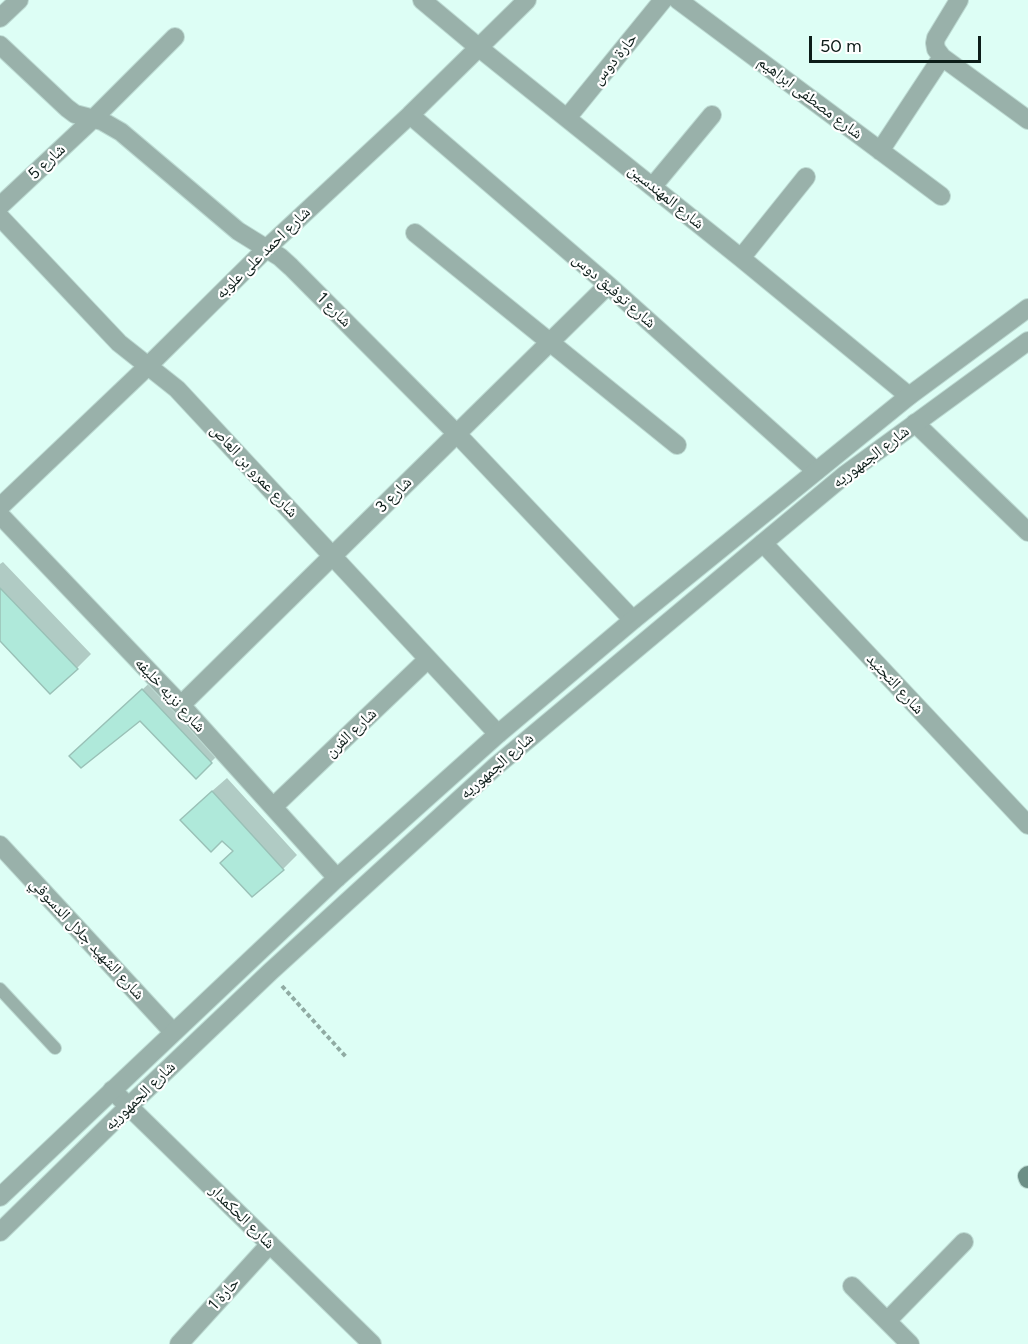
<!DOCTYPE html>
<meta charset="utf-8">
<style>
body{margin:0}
#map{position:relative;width:1028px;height:1344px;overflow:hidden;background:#ddfef5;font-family:Figtree,sans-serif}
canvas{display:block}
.scale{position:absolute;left:809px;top:36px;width:172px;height:27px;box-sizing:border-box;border:3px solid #0d1d19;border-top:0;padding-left:8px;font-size:18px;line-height:21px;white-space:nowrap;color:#0d1d19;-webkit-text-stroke:4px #fff;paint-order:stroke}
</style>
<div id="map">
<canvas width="1028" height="1344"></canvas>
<div class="scale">50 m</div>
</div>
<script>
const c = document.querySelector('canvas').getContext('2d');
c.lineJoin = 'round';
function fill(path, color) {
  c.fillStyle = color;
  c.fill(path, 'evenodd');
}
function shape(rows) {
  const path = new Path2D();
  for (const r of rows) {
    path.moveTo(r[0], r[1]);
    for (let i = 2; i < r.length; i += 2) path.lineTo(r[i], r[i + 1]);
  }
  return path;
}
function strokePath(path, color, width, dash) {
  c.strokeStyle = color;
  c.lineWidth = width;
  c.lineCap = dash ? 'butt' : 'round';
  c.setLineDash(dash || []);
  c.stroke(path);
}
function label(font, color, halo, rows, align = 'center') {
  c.font = font + ' Figtree,"Noto Naskh Arabic",sans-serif';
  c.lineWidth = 4.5;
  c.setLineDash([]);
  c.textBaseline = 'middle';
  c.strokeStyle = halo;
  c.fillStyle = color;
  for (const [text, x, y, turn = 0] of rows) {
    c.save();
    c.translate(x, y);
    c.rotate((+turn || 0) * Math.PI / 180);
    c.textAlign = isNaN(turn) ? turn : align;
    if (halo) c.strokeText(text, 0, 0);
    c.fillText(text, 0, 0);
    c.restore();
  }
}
fill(shape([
 [3,562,91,654,77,668,0,638,0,564],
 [157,676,225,748,196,777,140,719,86,742],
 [227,778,297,855,283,869,234,851,196,805]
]), '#0003');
const building = shape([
 [0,588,78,669,50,694,0,641,0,588],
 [142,689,212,763,196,779,140,721,81,768,69,756,142,689],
 [212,791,284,870,252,897,220,863,233,851,222,841,211,852,180,820,212,791]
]);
fill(building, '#afe9da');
strokePath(building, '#9ac1b7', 1.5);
const service = shape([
 [0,989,55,1048]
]);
const minor = shape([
 [422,0,478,47,741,258,909,396],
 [678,0,941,196],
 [959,0,936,38,935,43,936,49,942,57,1028,120],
 [0,18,19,0],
 [0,45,67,108,75,114,102,121,121,132,238,231,280,257,291,267,457,434,633,620],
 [410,115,608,285,816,471],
 [567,118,663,0],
 [880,151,942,57],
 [653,186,712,115],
 [0,206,94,118,175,37],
 [0,217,119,343,177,389,498,734],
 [415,233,677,445],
 [741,258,806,177],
 [915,423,1028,532],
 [0,507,148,366,267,248,410,115,527,0],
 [0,515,181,705,337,878],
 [763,543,1028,825],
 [181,705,608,285],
 [273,807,428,659],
 [0,845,173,1032],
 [112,1090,372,1344],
 [852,1286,910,1344],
 [887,1321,964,1242],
 [179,1344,270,1244]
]);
const tertiary = shape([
 [0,1197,337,878,498,734,633,620,909,396,1028,308],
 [0,1232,129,1106,270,972,496,766,763,543,846,474,1028,341]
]);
const secondary = shape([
 [1028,1175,1027,1176,1028,1179]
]);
strokePath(service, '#bcdad2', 14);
strokePath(minor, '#bcdad2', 20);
strokePath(tertiary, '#bcdad2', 20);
strokePath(secondary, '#bcdad2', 20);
strokePath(shape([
 [282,986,347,1058]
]), '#90aba3', 4, [4.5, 3]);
strokePath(service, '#99b1aa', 12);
strokePath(minor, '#99b1aa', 18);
strokePath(tertiary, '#99b1aa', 18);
strokePath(secondary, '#6c8f86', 18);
label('16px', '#0d1d19', '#fff', [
 ["حارة دوس",615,59,-51],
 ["شارع مصطفى ابراهيم",810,98,37],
 ["شارع 5",47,162,-43],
 ["شارع المهندسين",666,197,39],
 ["شارع احمد على علوبه",263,253,-44],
 ["شارع توفيق دوس",614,291,41],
 ["شارع 1",334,310,45],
 ["شارع الجمهوريه",871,457,-37],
 ["شارع عمرو بن العاص",254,471,47],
 ["شارع 3",394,495,-45],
 ["شارع التجنيد",895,684,47],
 ["شارع نزيه خليفه",170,695,47],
 ["شارع الفرن",351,733,-43],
 ["شارع الجمهوريه",497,766,-41],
 ["شارع الشهيد جلال الدسوقي",87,939,47],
 ["شارع الجمهوريه",140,1096,-44],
 ["شارع الحكمدار",242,1217,44],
 ["حارة 1",224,1294,-48]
]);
</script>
